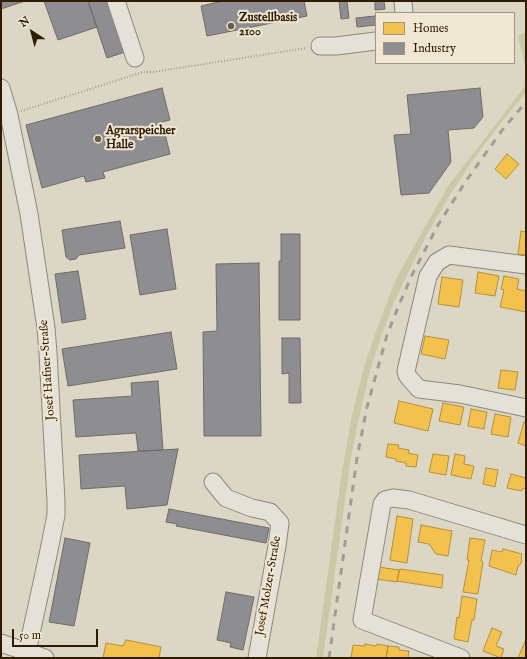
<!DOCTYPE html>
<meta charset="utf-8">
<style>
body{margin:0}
#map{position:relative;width:527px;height:659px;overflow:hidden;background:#dcd6c5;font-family:"IM FELL English",serif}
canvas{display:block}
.frame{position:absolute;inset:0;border:2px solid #311c01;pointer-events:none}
.legend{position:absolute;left:375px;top:12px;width:140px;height:52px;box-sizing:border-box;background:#efe7d3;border:1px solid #a3967f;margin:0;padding:5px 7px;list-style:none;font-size:12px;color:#311c01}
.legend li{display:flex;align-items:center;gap:8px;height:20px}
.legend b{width:20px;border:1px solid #a3967f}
.north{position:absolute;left:12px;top:12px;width:40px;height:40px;-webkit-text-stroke:3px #efe7d3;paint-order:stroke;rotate:324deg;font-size:11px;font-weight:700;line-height:16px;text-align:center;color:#311c01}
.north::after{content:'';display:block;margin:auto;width:14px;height:18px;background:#311c01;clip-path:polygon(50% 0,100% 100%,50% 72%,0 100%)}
.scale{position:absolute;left:12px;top:629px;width:86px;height:18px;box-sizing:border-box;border:2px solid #311c01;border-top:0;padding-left:5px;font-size:12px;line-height:14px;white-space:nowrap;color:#311c01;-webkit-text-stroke:3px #efe7d3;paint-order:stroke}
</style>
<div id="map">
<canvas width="527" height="659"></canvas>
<div class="frame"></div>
<ul class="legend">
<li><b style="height:11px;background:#f2c14e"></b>Homes</li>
<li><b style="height:11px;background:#8d8d92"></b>Industry</li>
</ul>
<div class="north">N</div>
<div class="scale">50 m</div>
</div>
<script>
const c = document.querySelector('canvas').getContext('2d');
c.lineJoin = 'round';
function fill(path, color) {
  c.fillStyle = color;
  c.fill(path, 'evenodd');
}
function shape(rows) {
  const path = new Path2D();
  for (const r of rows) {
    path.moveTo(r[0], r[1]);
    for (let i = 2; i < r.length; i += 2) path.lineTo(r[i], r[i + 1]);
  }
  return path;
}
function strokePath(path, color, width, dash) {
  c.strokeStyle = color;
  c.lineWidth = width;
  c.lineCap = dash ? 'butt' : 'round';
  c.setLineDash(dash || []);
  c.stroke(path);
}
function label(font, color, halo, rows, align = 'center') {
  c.font = font + ' "IM FELL English",serif';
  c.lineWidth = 4;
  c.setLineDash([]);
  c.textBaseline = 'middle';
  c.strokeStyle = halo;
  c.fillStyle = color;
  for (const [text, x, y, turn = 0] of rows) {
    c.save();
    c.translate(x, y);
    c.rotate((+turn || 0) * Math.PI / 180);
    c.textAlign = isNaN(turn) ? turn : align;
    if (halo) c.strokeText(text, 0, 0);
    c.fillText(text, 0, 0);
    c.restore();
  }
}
fill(shape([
 [526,32,526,69,518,36],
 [526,85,526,92,496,129,470,164,448,198,427,234,394,302,382,334,370,370,358,422,351,457,323,658,316,658,341,478,352,415,364,367,379,323,397,277,448,186]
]), '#cbc8a5');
const homes = shape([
 [507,154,519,164,506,179,495,169,507,154],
 [521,231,526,232,526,255,518,254,521,231],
 [478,272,499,276,495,296,475,293,478,272],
 [504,276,519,279,517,289,526,291,526,312,500,307,504,290,501,289,504,276],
 [442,277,463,280,459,307,438,304,442,277],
 [425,336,449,340,445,359,421,354,425,336],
 [501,370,518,372,515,390,498,388,501,370],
 [399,401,433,409,428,431,394,423,399,401],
 [443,403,464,407,460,425,439,421,443,403],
 [471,409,487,412,484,429,468,426,471,409],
 [495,414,511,417,508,437,491,434,495,414],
 [524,422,526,423,526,446,518,443,524,422],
 [388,444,399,445,398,448,409,450,408,453,418,455,416,467,406,466,406,463,396,461,396,459,386,457,388,444],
 [433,454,449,456,446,475,429,472,433,454],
 [455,454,465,456,464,464,474,466,471,479,451,475,455,454],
 [486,468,498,470,495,487,483,484,486,468],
 [511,474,526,478,526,489,523,488,522,491,507,488,511,474],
 [397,516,413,519,407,563,390,560,397,516],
 [421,525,452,531,448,556,436,554,429,544,418,542,421,525],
 [470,538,485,540,481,561,483,562,478,594,463,592,469,560,467,560,470,538],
 [503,549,522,554,521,559,522,560,520,565,518,566,516,575,489,566,492,550,502,552,503,549],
 [378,567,399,570,397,582,376,579,378,567],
 [400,569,443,575,442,588,397,581,400,569],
 [462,596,477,599,474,620,472,620,468,642,454,639,457,617,459,618,462,596],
 [492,628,502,632,496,646,504,649,501,658,483,651,492,628],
 [526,639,526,658,518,658,526,639],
 [126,640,161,647,159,658,103,658,106,643,123,646,126,640],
 [365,644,376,646,377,644,388,646,386,658,351,658,353,645,365,646,365,644],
 [388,646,399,647,399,650,409,651,408,658,386,658,388,646]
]);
fill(homes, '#f2c14e');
strokePath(homes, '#b89037', 1);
const industry = shape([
 [1,1,25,1,1,9,1,1],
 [44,1,88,1,97,27,58,40,44,1],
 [88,1,110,1,128,51,107,58,88,1],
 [223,1,304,1,307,16,207,36,201,6,223,1],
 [339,1,347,1,349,18,341,19,339,1],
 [375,1,384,1,385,9,375,10,375,1],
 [375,16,376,25,357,27,356,18,375,16],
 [162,88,170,120,162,122,170,154,103,172,105,178,86,182,84,176,42,188,26,125,162,88],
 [480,88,483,117,474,128,448,130,451,162,429,193,401,195,394,135,411,134,407,95,480,88],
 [120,221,125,248,79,255,76,259,70,260,66,257,62,230,120,221],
 [167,229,176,289,140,295,130,235,167,229],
 [281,234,300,234,300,320,279,320,279,261,281,261,281,234],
 [259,263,261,436,204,436,203,332,217,331,216,264,259,263],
 [78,271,86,319,62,323,55,274,78,271],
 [171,332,177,369,68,386,62,349,171,332],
 [282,338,300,338,301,403,289,403,289,373,282,374,282,338],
 [158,381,163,450,138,451,136,433,76,437,73,400,132,396,131,383,158,381],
 [178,449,167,505,127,509,125,486,81,489,79,455,178,449],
 [169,509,269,528,266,543,176,526,177,524,166,522,169,509],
 [65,538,90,543,74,626,49,622,65,538],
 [226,592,254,597,243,650,230,647,231,643,217,640,226,592]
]);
fill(industry, '#8d8d92');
strokePath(industry, '#716b66', 1);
const minor = shape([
 [116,1,135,58],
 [403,1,404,13],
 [320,46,336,46,376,41],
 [1,88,9,115,29,214,46,328,48,353,56,501,56,515,48,555,27,652],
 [526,265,449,255,437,262,428,276,406,371,407,375,410,379,419,389,460,394,526,408],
 [213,482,226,498,252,508,270,512,280,523,277,546,257,658],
 [1,643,45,658],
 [461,658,362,620,382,504,385,500,393,498,409,500,526,535]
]);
strokePath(minor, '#8e887b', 19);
strokePath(shape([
 [21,111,143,72,153,72,307,48]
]), '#a19d94', 2, [1, 2]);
strokePath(minor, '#e4e1d9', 17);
strokePath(shape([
 [329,658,357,458,367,407,387,335,399,305,412,275,438,225,466,181,503,129,526,102]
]), '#a19d94', 3, [7, 7]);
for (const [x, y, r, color] of [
 [231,26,4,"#6d5d46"],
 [98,139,4,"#6d5d46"]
]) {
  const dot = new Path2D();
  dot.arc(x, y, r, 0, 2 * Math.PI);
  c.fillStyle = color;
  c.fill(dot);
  strokePath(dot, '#efe7d3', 1.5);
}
label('bold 12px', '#311c01', '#efe7d3', [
 ["Zustellbasis",239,19],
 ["2100",239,33],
 ["Agrarspeicher",106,132],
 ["Halle",106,146]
], 'left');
label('12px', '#311c01', '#efe7d3', [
 ["Josef Hafner-Straße",48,370,-94],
 ["Josef Molzer-Straße",269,586,-80]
]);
</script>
